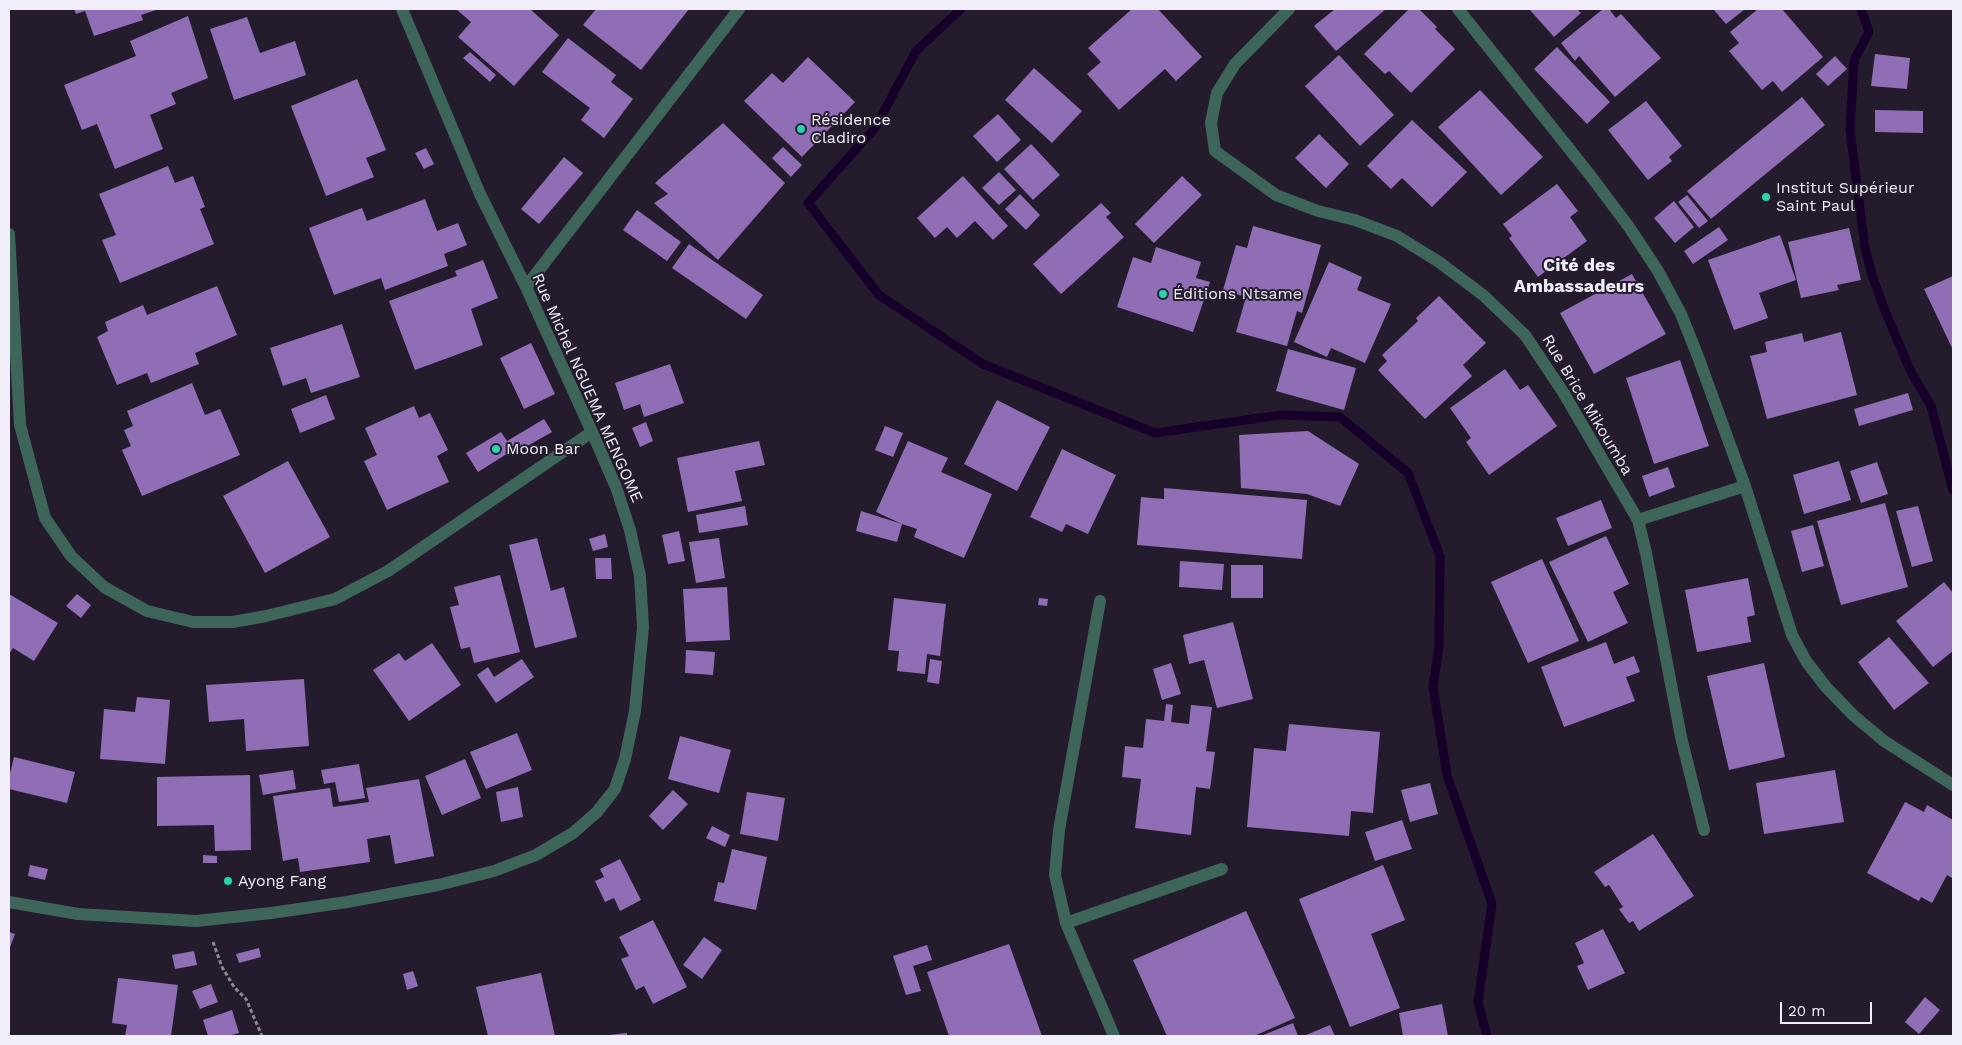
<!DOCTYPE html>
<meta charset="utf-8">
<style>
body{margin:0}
#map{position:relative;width:1962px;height:1045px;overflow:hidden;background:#241c2d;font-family:"Work Sans",sans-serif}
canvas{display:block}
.frame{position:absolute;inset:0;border:10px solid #f1edf9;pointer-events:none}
.scale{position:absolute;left:1780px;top:1002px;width:92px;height:22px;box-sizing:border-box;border:2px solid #f1edf9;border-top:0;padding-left:6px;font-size:15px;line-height:18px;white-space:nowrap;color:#f1edf9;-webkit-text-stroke:4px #241c2d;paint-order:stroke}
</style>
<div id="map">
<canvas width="1962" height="1045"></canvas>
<div class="frame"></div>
<div class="scale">20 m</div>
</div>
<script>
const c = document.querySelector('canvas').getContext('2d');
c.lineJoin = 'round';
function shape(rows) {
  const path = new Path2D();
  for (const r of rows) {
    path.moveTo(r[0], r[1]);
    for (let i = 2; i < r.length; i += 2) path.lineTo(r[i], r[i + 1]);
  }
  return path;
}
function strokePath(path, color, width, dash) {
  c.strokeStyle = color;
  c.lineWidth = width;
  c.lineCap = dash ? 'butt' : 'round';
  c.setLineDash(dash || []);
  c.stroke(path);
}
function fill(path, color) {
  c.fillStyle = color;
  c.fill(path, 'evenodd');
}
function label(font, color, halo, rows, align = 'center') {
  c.font = font + ' "Work Sans",sans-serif';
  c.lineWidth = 4;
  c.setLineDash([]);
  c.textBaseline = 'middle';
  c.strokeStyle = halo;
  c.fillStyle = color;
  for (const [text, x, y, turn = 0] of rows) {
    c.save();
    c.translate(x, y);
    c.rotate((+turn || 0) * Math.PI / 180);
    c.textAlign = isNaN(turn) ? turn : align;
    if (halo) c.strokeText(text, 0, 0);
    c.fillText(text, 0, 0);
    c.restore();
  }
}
strokePath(shape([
 [961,9,916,51,875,128,808,203,879,295,983,364,1155,433,1281,415,1340,417,1408,473,1440,556,1439,646,1433,686,1447,775,1492,904,1478,1002,1487,1036],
 [1861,9,1869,32,1854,60,1850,130,1865,248,1872,275,1885,311,1911,372,1931,406,1953,490]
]), '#16002a', 9);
fill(shape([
 [74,9,159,9,141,15,143,20,94,36,85,11,76,14],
 [456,9,530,9,559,35,514,86,458,37,471,22],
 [596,9,689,9,641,70,583,25],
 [1132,9,1158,9,1202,57,1176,81,1165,69,1119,110,1087,74,1101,62,1088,48],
 [1335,9,1386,9,1336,51,1314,26],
 [1409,9,1419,9,1437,27,1435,29,1455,49,1411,93,1389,71,1385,74,1364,54],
 [1529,9,1577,9,1581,13,1554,37],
 [1603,9,1609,9,1616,18,1621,14,1661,58,1615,97,1579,56,1575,61,1561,43],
 [1713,9,1745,9,1726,24],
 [1758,9,1782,9,1823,57,1782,92,1773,81,1762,90,1729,51,1739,43,1730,32],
 [188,16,208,78,171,93,176,104,150,115,163,149,115,169,97,124,82,130,64,85,136,56,130,41],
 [247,17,260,53,295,41,306,75,234,100,210,29],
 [568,38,616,75,611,82,633,99,604,138,581,120,590,108,542,72],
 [1557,47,1610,102,1587,124,1534,69],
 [470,52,496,75,490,82,463,58],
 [1875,54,1910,58,1907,89,1871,86],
 [1339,55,1394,115,1360,146,1305,86],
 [1835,56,1847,69,1828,86,1816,74],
 [808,57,855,102,802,157,744,101,772,73,783,83],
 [1034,68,1082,111,1052,143,1005,100],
 [357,79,386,150,366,158,374,177,326,196,291,106],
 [1480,90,1543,157,1501,195,1438,127],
 [1802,97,1825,125,1711,219,1687,191],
 [1646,101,1682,146,1669,157,1672,161,1648,180,1608,130],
 [1875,110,1923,111,1923,133,1875,132],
 [998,114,1021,140,997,162,973,136],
 [1412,120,1467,172,1432,207,1402,178,1391,189,1367,166],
 [723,123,785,183,718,260,654,203,668,194,655,183],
 [1319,134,1349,164,1326,188,1295,158],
 [1031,144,1060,175,1033,200,1004,169],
 [783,147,802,165,791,177,772,158],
 [426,148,434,164,424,169,415,153],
 [564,157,583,173,539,224,521,209],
 [168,166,175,183,193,176,205,207,200,209,214,244,120,283,102,240,116,235,99,194],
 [999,172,1016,190,999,205,982,188],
 [963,176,1008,226,993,240,975,221,957,238,947,227,935,238,917,218],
 [1182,176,1202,195,1154,243,1135,224],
 [1557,184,1578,211,1570,217,1587,241,1538,277,1509,238,1512,236,1503,224],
 [1020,194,1040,215,1026,230,1005,209],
 [1687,195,1708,221,1699,228,1678,202],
 [425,199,437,231,458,223,467,245,444,254,448,266,385,290,381,278,334,295,309,228,362,208,367,221],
 [1674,201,1694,227,1675,243,1654,218],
 [1101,203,1111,213,1106,217,1124,237,1061,294,1033,264],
 [637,210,681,242,667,261,623,230],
 [1253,226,1321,245,1302,313,1297,311,1287,346,1236,332,1246,297,1223,290,1236,245,1247,248],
 [1719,227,1728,240,1693,264,1684,251],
 [1849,228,1861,280,1837,285,1839,290,1801,298,1788,242],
 [1780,235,1796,280,1759,293,1768,318,1734,330,1708,260],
 [689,244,763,295,746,319,672,268],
 [1156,247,1201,262,1196,278,1210,282,1193,332,1117,307,1133,257,1151,263],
 [483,260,498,298,471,309,483,345,415,370,389,301,457,276,455,271],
 [1329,262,1362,277,1357,290,1391,304,1365,363,1331,348,1327,357,1294,342],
 [1632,274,1666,334,1594,374,1560,313],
 [1953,276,1953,350,1924,289],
 [217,286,237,335,195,353,199,364,151,383,147,373,117,385,97,337,108,331,105,322,143,305,147,315],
 [1439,296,1486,343,1463,365,1472,376,1425,419,1378,370,1387,361,1382,355,1418,321,1416,318],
 [342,324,360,377,311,393,306,378,283,386,270,348],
 [1841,332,1857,395,1767,419,1750,356,1767,352,1765,342,1802,333,1804,342],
 [531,343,555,394,524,409,500,358],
 [1288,349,1356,368,1344,410,1276,391],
 [1680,360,1709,446,1654,464,1626,378],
 [670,364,684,403,644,417,640,404,624,410,615,383],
 [1505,369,1520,390,1528,385,1557,426,1489,475,1466,442,1471,438,1450,408],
 [192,383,205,415,220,409,240,455,142,496,122,450,131,446,124,430,133,426,127,411],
 [1908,393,1913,410,1859,426,1854,409],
 [326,395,335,419,300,433,291,409],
 [997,400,1050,427,1017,491,964,464],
 [414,406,419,418,430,413,448,450,437,456,449,482,387,510,364,461,377,455,365,428],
 [544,419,552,432,515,453,513,450,478,472,466,453,501,432,507,441],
 [646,422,653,441,640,447,632,428],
 [885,426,903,433,893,457,875,450],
 [1308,431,1359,464,1340,506,1307,494,1241,488,1239,435],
 [759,441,765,465,735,471,742,501,688,512,677,458],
 [908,441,948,458,941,472,992,494,964,558,914,537,917,529,902,524,897,542,856,531,861,511,902,524,876,512],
 [1062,449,1116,475,1088,534,1066,524,1062,532,1030,517],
 [288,461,330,537,265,573,223,496],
 [1839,461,1851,500,1804,514,1793,475],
 [1877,462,1888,494,1861,503,1850,471],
 [1668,467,1675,487,1649,497,1642,476],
 [1164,488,1307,500,1302,559,1137,545,1141,497,1164,499],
 [1601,500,1612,528,1568,546,1556,518],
 [1885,503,1908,587,1841,605,1817,521],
 [745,506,748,525,699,533,696,515],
 [1918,506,1933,561,1912,567,1896,511],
 [1813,525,1824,566,1802,572,1791,531],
 [679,531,685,561,668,564,662,535],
 [605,534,608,547,593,551,589,539],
 [1606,536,1629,584,1613,592,1628,623,1588,642,1549,562],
 [537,538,551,591,564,587,577,637,535,648,509,545],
 [719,538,725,578,696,583,689,542],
 [595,558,611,558,612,579,596,579],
 [1542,559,1579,641,1528,663,1491,582],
 [1180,561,1224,564,1222,590,1179,587],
 [1231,565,1263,565,1263,598,1231,598],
 [500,575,520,652,474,663,470,647,461,649,450,607,459,605,454,587],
 [1748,578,1755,615,1747,617,1751,642,1697,652,1685,590],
 [1944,582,1953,593,1953,651,1933,667,1896,621],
 [727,587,730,640,686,642,683,589],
 [9,594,58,623,34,661,13,648,9,654],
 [77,594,91,605,81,618,66,606],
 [894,598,946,604,940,656,927,654,925,674,897,671,899,651,888,650],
 [1039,598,1048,599,1047,606,1038,605],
 [1233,622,1253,699,1217,708,1204,660,1189,664,1183,635],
 [1889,637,1929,683,1894,710,1858,662],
 [1606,642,1614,664,1634,656,1640,672,1626,677,1635,701,1564,727,1541,667],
 [432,643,461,685,409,721,373,670,399,653,405,661],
 [686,650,715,652,713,675,685,673],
 [522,659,534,677,496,703,477,675,488,667,494,677],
 [930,659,942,661,939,684,927,682],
 [1171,663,1181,694,1162,700,1153,669],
 [1764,663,1785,757,1729,770,1707,676],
 [304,679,309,746,246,751,244,719,209,722,206,685],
 [137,697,170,700,165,764,100,759,104,709,135,712],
 [1166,704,1173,705,1171,722,1189,724,1191,705,1212,707,1206,751,1215,752,1210,789,1196,787,1191,835,1135,828,1141,779,1122,777,1125,746,1143,748,1146,719,1164,721],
 [1289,724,1380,732,1373,813,1351,811,1349,836,1247,827,1254,748,1286,751],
 [517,733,532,770,486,789,470,752],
 [680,736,731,750,719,793,668,779],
 [14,757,75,772,67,803,9,789,9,778],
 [465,759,481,798,442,815,425,776],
 [359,764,365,798,339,802,335,782,324,784,321,770],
 [293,770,296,789,263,795,259,775],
 [1835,770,1844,822,1764,834,1756,783],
 [250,775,251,850,215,851,214,825,157,826,157,777],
 [419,779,434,856,395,864,390,835,367,839,370,862,300,872,298,858,283,861,273,796,330,788,333,807,369,802,366,788],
 [1430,783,1438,814,1410,822,1401,790],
 [518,787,523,817,501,822,496,792],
 [673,790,688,804,663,830,649,816],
 [747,792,785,798,778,841,740,834],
 [1905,802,1924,812,1927,805,1953,820,1953,874,1952,878,1947,875,1932,903,1921,897,1919,901,1867,873],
 [1402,820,1412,849,1375,861,1365,832],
 [712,826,730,835,725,847,706,838],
 [1653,834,1694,896,1639,931,1633,921,1629,923,1619,909,1623,907,1609,885,1605,887,1594,872],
 [732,849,767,857,756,910,714,901,718,882,724,883],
 [203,855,217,856,217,863,203,863],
 [620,859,641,900,620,911,614,898,605,902,595,881,604,877,600,869],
 [30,865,48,869,45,880,28,876],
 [1383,865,1405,920,1371,934,1400,1008,1350,1027,1299,899],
 [1246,911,1295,1018,1254,1036,1167,1036,1133,960],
 [653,920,687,987,653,1004,644,986,636,990,621,959,629,956,619,937],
 [1603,929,1625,973,1588,990,1577,966,1584,963,1575,943],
 [9,932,15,934,9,950],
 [704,937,722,950,702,979,683,965],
 [1009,944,1042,1036,949,1036,927,972],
 [927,945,932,960,913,966,921,991,906,995,893,956],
 [259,948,261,957,239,963,236,954],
 [194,951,197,965,175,969,172,955],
 [413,971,418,986,407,990,403,974],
 [541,973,555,1036,488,1036,476,987],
 [118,978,178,985,171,1036,125,1036,127,1025,112,1023],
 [211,984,218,1002,200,1009,192,991],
 [1925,997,1940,1010,1919,1034,1905,1022],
 [1442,1004,1448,1036,1403,1036,1399,1013],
 [232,1010,239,1033,228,1036,208,1036,203,1020],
 [1293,1023,1298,1036,1261,1036],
 [1330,1025,1335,1036,1307,1036,1306,1035],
 [627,1033,627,1036,609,1036,609,1035]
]), '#8f6eb6');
strokePath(shape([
 [213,942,222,967,234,987,246,999,262,1036]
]), '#8c8695', 3, [4, 2.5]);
strokePath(shape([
 [1289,9,1235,64,1217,93,1211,123,1215,151,1276,195,1318,211,1355,220,1397,236,1439,262,1483,295,1525,335,1563,392,1638,520,1745,486],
 [1458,9,1590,175,1629,227,1658,271,1681,314,1697,354,1745,486,1792,635,1806,661,1826,687,1853,715,1884,741,1953,785],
 [9,234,20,425,45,518,71,556,104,587,147,611,193,622,233,622,266,616,335,599,388,571,592,432],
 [526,287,739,9],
 [1638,520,1646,553,1681,737,1704,830],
 [1100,601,1059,830,1055,875,1066,923,1114,1036],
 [9,902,78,914,196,921,271,913,347,902,438,885,494,871,536,855,573,833,597,812,615,789,625,759,635,711,643,627,640,576,630,530,616,487,592,432,526,287,480,194,402,9],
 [1066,923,1222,869]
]), '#3d6559', 12);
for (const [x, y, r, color] of [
 [801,129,5,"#26d5ae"],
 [1766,197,5,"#26d5ae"],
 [1163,294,5,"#26d5ae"],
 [496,449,5,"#26d5ae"],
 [228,881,5,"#26d5ae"]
]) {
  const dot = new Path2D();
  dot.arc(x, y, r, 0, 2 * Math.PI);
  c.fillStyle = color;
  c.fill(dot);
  strokePath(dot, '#241c2d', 2);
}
label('16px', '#f1edf9', '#241c2d', [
 ["Résidence",811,120],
 ["Cladiro",811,138],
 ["Institut Supérieur",1776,188],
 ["Saint Paul",1776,206],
 ["Éditions Ntsame",1173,294],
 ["Moon Bar",506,449],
 ["Ayong Fang",238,881]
], 'left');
label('16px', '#f1edf9', '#241c2d', [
 ["Rue Michel NGUEMA MENGOME",587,388,66],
 ["Rue Brice Mikoumba",1587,405,59]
]);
label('bold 18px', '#f1edf9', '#241c2d', [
 ["Cité des",1579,266],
 ["Ambassadeurs",1579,287]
]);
</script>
